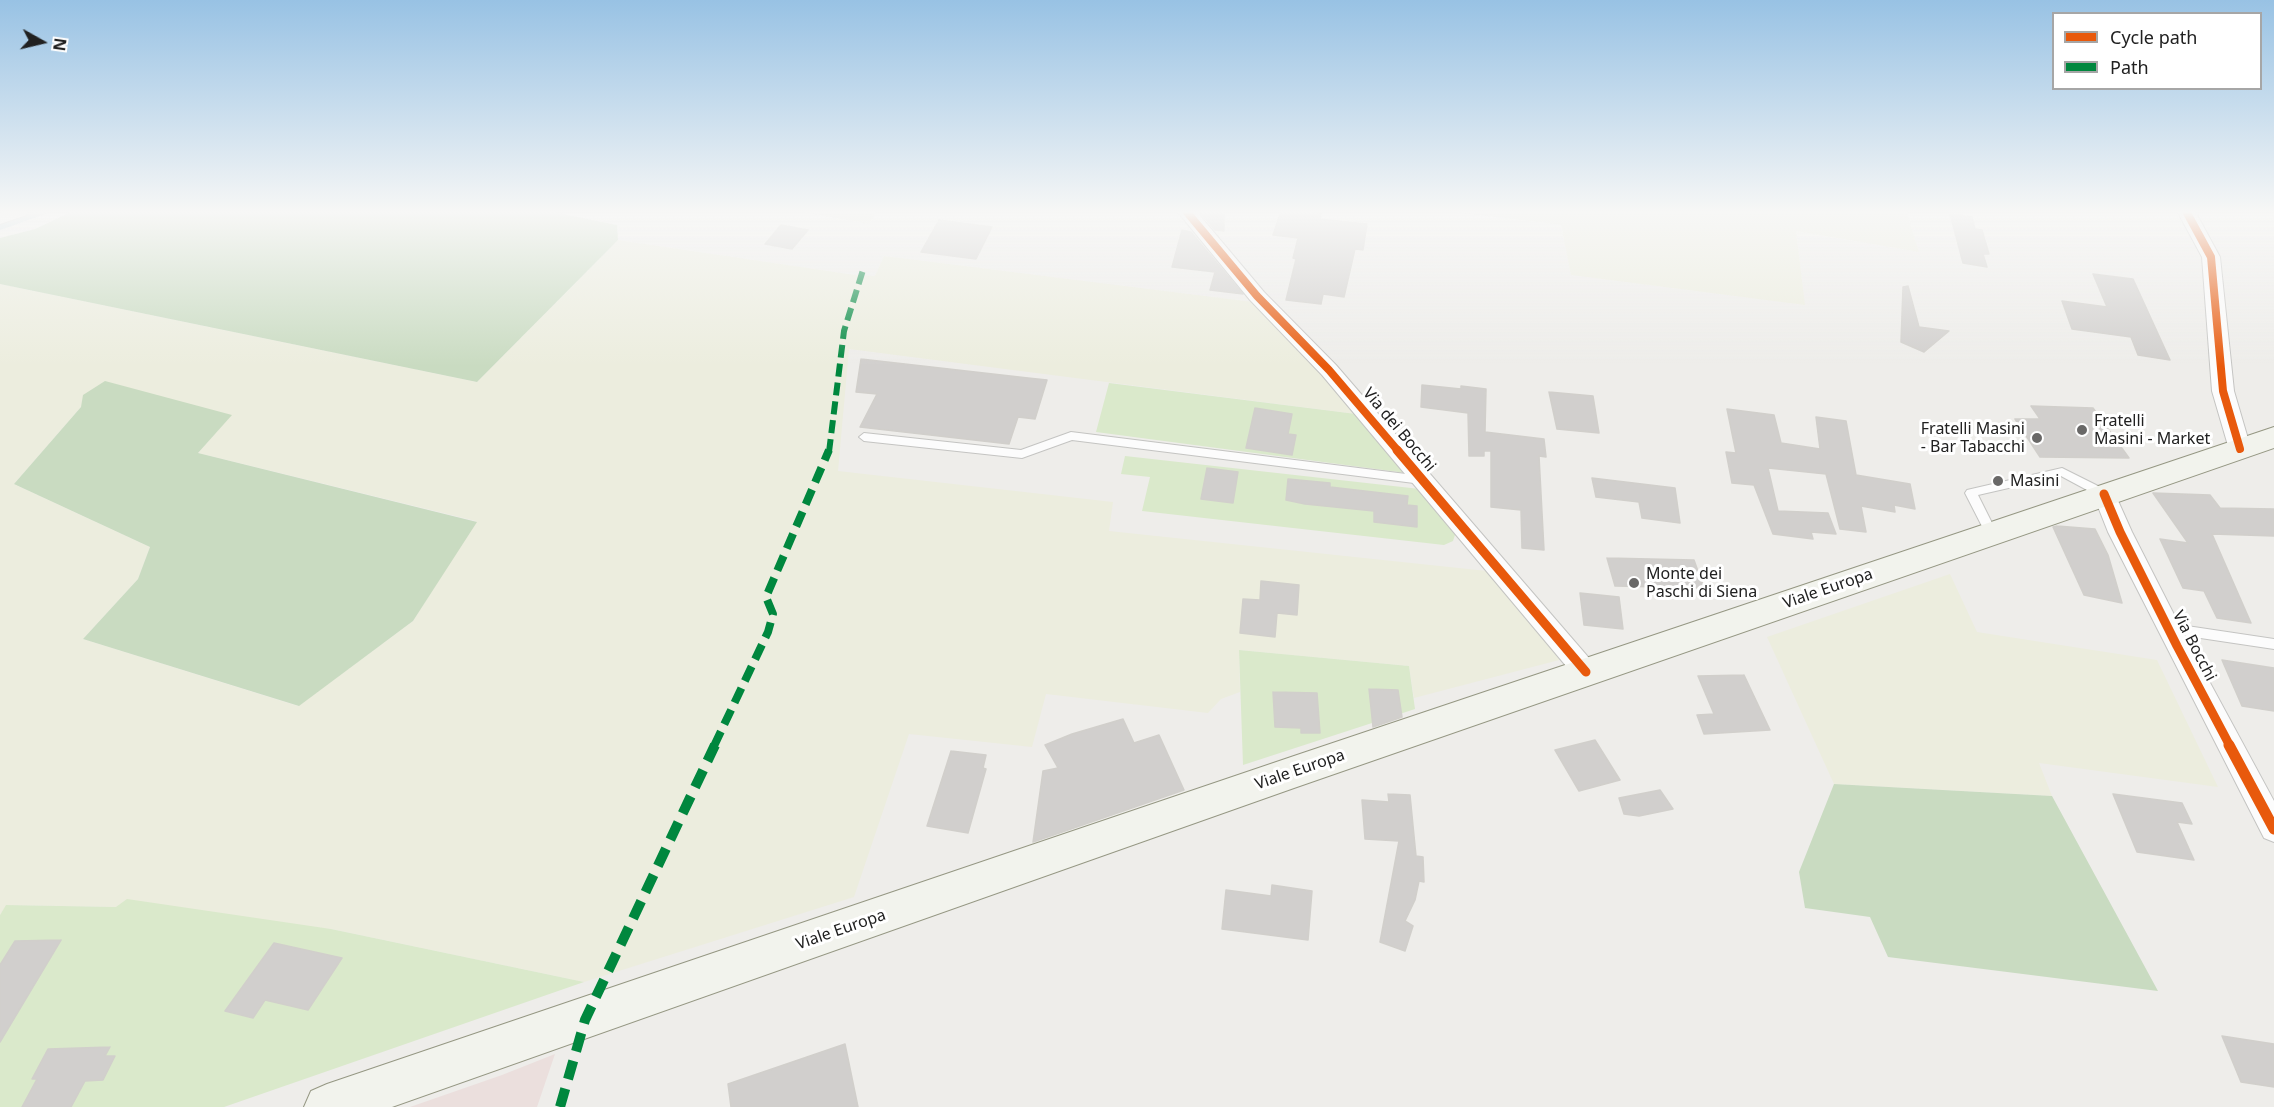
<!DOCTYPE html>
<style>
body{margin:0}
#map{position:relative;width:2274px;height:1107px;overflow:hidden;background:#eeedea;font-family:"Noto Sans",sans-serif}
canvas{display:block}
.legend{position:absolute;left:2052px;top:12px;width:210px;height:78px;box-sizing:border-box;background:#fff;border:2px solid #a6a6a6;margin:0;padding:8px 10px;list-style:none;font-size:18px;color:#212121}
.legend li{display:flex;align-items:center;gap:12px;height:30px}
.legend b{width:30px;border:2px solid #a6a6a6}
.north{position:absolute;left:12px;top:12px;width:60px;height:60px;-webkit-text-stroke:4px #fff;paint-order:stroke;rotate:98deg;font-size:16px;font-weight:700;line-height:24px;text-align:center;color:#212121}
.north::after{content:'';display:block;margin:auto;width:21px;height:27px;background:#212121;clip-path:polygon(50% 0,100% 100%,50% 72%,0 100%)}
</style>
<div id="map">
<canvas width="2274" height="1107"></canvas>
<ul class="legend">
<li><b style="height:8px;background:#e8590c"></b>Cycle path</li>
<li><b style="height:8px;background:#00873e"></b>Path</li>
</ul>
<div class="north">N</div>
</div>
<script>
const c = document.querySelector('canvas').getContext('2d');
c.lineJoin = 'round';
function fill(path, color) {
  c.fillStyle = color;
  c.fill(path, 'evenodd');
}
function shape(rows) {
  const path = new Path2D();
  for (const r of rows) {
    path.moveTo(r[0], r[1]);
    for (let i = 2; i < r.length; i += 2) path.lineTo(r[i], r[i + 1]);
  }
  return path;
}
function strokePath(path, color, width, dash) {
  c.strokeStyle = color;
  c.lineWidth = width;
  c.lineCap = dash ? 'butt' : 'round';
  c.setLineDash(dash || []);
  c.stroke(path);
}
function label(font, color, halo, rows, align = 'center') {
  c.font = font + ' "Noto Sans",sans-serif';
  c.lineWidth = 6;
  c.setLineDash([]);
  c.textBaseline = 'middle';
  c.strokeStyle = halo;
  c.fillStyle = color;
  for (const [text, x, y, turn = 0] of rows) {
    c.save();
    c.translate(x, y);
    c.rotate((+turn || 0) * Math.PI / 180);
    c.textAlign = isNaN(turn) ? turn : align;
    if (halo) c.strokeText(text, 0, 0);
    c.fillText(text, 0, 0);
    c.restore();
  }
}
fill(shape([
 [555,1054,537,1107,410,1107,502,1075]
]), '#ebdfdd');
fill(shape([
 [798,211,877,211,869,224],
 [1447,211,1906,211,1919,252,1796,231,1805,305,1571,275,1561,225],
 [618,240,855,275,875,276,884,256,1253,302,1307,358,1356,414,849,349,838,471,1113,502,1109,531,1487,571,1563,659,1414,698,1409,666,1239,650,1240,692,1221,699,1208,713,1046,694,1032,747,909,734,854,897,584,982,331,929,116,907,7,905,0,915,0,284,477,382],
 [81,407,231,415,198,453,476,521,413,621,298,706,83,639,138,579,150,547,14,484],
 [1950,574,1977,632,2157,660,2218,787,2039,763,2052,796,1834,784,1767,637]
]), '#ecedde');
fill(shape([
 [1109,383,1356,414,1406,473,1096,432],
 [1125,456,1420,489,1453,527,1455,535,1453,541,1444,545,1142,511,1150,477,1121,474],
 [1239,650,1409,666,1415,709,1243,765],
 [127,899,331,929,584,982,224,1107,0,1107,0,915,6,905,116,907]
]), '#dae9cb');
fill(shape([
 [73,211,548,211,617,225,618,240,477,382,0,284,0,238,35,229],
 [105,381,232,415,198,453,477,522,413,621,299,706,83,639,138,579,150,547,14,484,81,407,83,395],
 [1834,784,2052,796,2158,991,1888,957,1870,917,1805,908,1799,872]
]), '#c9dbc1');
strokePath(shape([
 [0,227,45,211]
]), '#c0d7df', 6);
const building = shape([
 [1199,211,1224,211,1224,231,1215,230,1199,211],
 [1281,211,1321,214,1320,219,1367,224,1363,250,1355,249,1344,297,1323,294,1321,304,1286,300,1296,259,1293,258,1298,238,1273,235,1281,211],
 [1950,214,1972,217,1975,229,1982,230,1989,254,1983,254,1987,267,1963,263,1950,214],
 [939,220,992,227,976,259,921,252,939,220],
 [781,225,808,230,792,249,765,244,781,225],
 [1182,230,1191,232,1243,294,1210,290,1215,272,1172,267,1182,230],
 [2093,274,2133,279,2170,360,2138,355,2131,337,2072,329,2062,301,2107,307,2093,274],
 [1908,286,1919,327,1949,331,1924,352,1901,342,1903,287,1908,286],
 [861,359,1028,378,1047,380,1035,419,1018,417,1009,444,860,427,877,394,856,392,861,359],
 [1422,385,1461,389,1461,386,1486,389,1485,432,1544,439,1546,457,1539,456,1544,550,1522,548,1521,510,1491,507,1491,451,1484,451,1484,456,1469,456,1468,413,1421,407,1422,385],
 [1549,392,1593,396,1599,433,1557,429,1549,392],
 [2031,406,2093,408,2129,458,2040,457,2015,419,2040,419,2031,406],
 [1255,408,1292,414,1288,434,1296,435,1292,455,1246,448,1255,408],
 [1727,409,1774,415,1781,443,1820,449,1816,417,1846,421,1856,475,1910,484,1915,509,1894,505,1895,512,1861,506,1866,532,1840,529,1826,474,1768,468,1778,511,1828,513,1836,534,1811,532,1813,539,1773,534,1754,485,1732,483,1726,452,1736,453,1727,409],
 [1207,468,1238,472,1233,503,1201,499,1207,468],
 [1592,478,1675,488,1680,523,1642,518,1639,502,1596,497,1592,478],
 [1288,479,1330,483,1330,487,1408,496,1407,505,1417,506,1417,527,1374,522,1374,511,1305,504,1286,500,1288,479],
 [2153,493,2210,495,2220,508,2274,509,2274,536,2212,534,2251,623,2217,618,2204,591,2183,588,2160,539,2188,543,2153,493],
 [2057,526,2095,529,2108,555,2122,603,2084,595,2053,527,2057,526],
 [1607,558,1694,560,1704,588,1615,586,1607,558],
 [1261,581,1299,585,1297,615,1277,613,1275,637,1240,633,1243,599,1260,600,1261,581],
 [1580,593,1619,597,1623,629,1584,625,1580,593],
 [2222,660,2274,668,2274,711,2242,706,2222,660],
 [1744,675,1770,730,1704,734,1697,715,1714,714,1698,676,1744,675],
 [1369,689,1398,690,1402,717,1373,727,1369,689],
 [1273,692,1317,693,1320,733,1301,733,1301,728,1275,727,1273,692],
 [1123,719,1134,743,1159,735,1184,790,1033,842,1043,771,1058,768,1045,745,1072,734,1123,719],
 [1595,740,1620,780,1579,791,1555,750,1595,740],
 [951,751,986,755,983,768,986,769,968,833,927,826,951,751],
 [1660,790,1673,809,1639,816,1624,814,1619,798,1660,790],
 [1388,794,1410,795,1416,856,1423,857,1424,882,1419,881,1415,900,1405,921,1413,926,1405,951,1380,942,1399,841,1365,839,1362,800,1389,802,1388,794],
 [2113,794,2182,803,2192,824,2177,822,2194,860,2137,852,2113,794],
 [1272,885,1312,891,1308,940,1222,929,1226,890,1271,896,1272,885],
 [61,940,0,1042,0,965,15,941,61,940],
 [274,943,342,958,308,1010,265,1000,253,1018,225,1011,274,943],
 [2222,1036,2274,1044,2274,1087,2241,1082,2222,1036],
 [845,1044,858,1107,731,1107,728,1084,845,1044],
 [110,1047,105,1056,115,1056,103,1080,85,1081,71,1107,22,1107,37,1079,32,1079,48,1049,110,1047]
]);
fill(building, '#d1cfcd');
strokePath(building, '#d1cfcb', 1.5);
const lane = shape([
 [1071,432,1422,476,1428,480,1422,484,1072,440,1022,458,864,441,859,437,864,433,1021,450,1071,432],
 [2062,468,2108,491,2110,494,2108,497,2100,497,2061,476,1978,495,1997,533,1991,537,1987,536,1965,493,1967,490,2062,468],
 [2167,623,2274,639,2274,649,2167,633,2163,632,2161,628,2163,624,2167,623]
]);
const street = shape([
 [3,211,29,211,26,215,0,224,0,213,3,211],
 [1177,211,1196,211,1264,292,1336,365,1595,665,1599,672,1595,679,1586,683,1577,679,1322,375,1250,300,1177,211],
 [2177,211,2195,211,2220,257,2234,391,2251,449,2248,454,2240,457,2232,454,2229,449,2212,391,2202,257,2177,211],
 [2104,486,2112,488,2115,494,2132,532,2188,642,2274,801,2274,842,2264,838,2108,532,2093,494,2096,488,2104,486]
]);
const secondary = shape([
 [2274,427,2274,448,1294,788,392,1107,304,1107,311,1091,327,1084,1294,756,2274,427]
]);
strokePath(lane, '#c4c4c2', 2);
strokePath(street, '#c4c4c2', 2);
strokePath(secondary, '#959783', 2);
fill(lane, '#fcfcfc');
fill(street, '#fcfcfc');
fill(secondary, '#f2f3ed');
strokePath(shape([
 [829,452,844,331,863,270]
]), '#00873e', 6, [13, 6]);
strokePath(shape([
 [714,746,768,632,773,614,766,597,829,450]
]), '#00873e', 8, [16, 8]);
strokePath(shape([
 [560,1107,585,1020,715,745]
]), '#00873e', 10, [19, 10]);
strokePath(shape([
 [1186,211,1257,296,1329,370,1399,452],
 [2186,211,2211,257,2223,391,2240,449]
]), '#e8590c', 8);
strokePath(shape([
 [1397,450,1586,672],
 [2104,494,2120,532,2177,646,2230,746]
]), '#e8590c', 9);
strokePath(shape([
 [2229,745,2274,829]
]), '#e8590c', 11);
const sky = c.createLinearGradient(0, 0, 0, 366);
sky.addColorStop(0, '#98c2e4');
sky.addColorStop(0.58, '#f7f7f6');
sky.addColorStop(1, '#f7f7f600');
c.fillStyle = sky;
c.fillRect(0, 0, 2274, 366);
for (const [x, y, r, color] of [
 [2082,430,6,"#696867"],
 [2037,438,6,"#696867"],
 [1998,481,6,"#696867"],
 [1634,583,6,"#696867"]
]) {
  const dot = new Path2D();
  dot.arc(x, y, r, 0, 2 * Math.PI);
  c.fillStyle = color;
  c.fill(dot);
  strokePath(dot, '#fff', 2);
}
label('16px', '#212121', '#fff', [
 ["Fratelli",2094,421],
 ["Masini - Market",2094,439],
 ["Fratelli Masini",2025,429,"right"],
 ["- Bar Tabacchi",2025,447,"right"],
 ["Masini",2010,481],
 ["Monte dei",1646,574],
 ["Paschi di Siena",1646,592]
], 'left');
label('16px', '#212121', '#fff', [
 ["Via dei Bocchi",1399,430,50],
 ["Viale Europa",1828,589,-19],
 ["Via Bocchi",2194,646,63],
 ["Viale Europa",1300,770,-19],
 ["Viale Europa",841,930,-19]
]);
</script>
